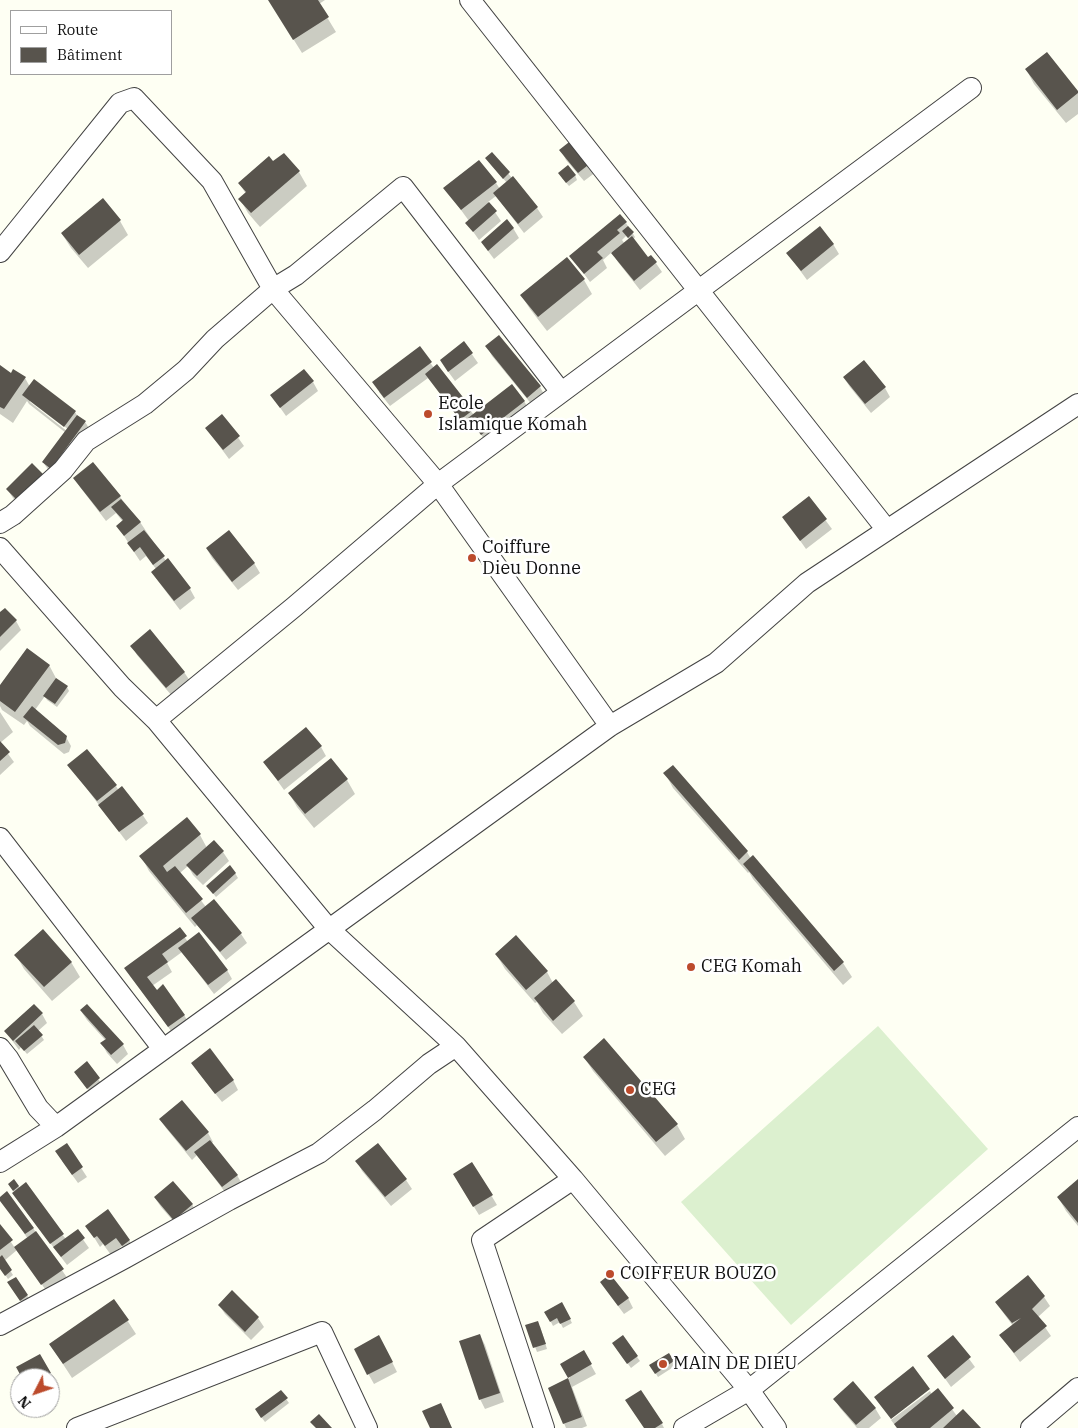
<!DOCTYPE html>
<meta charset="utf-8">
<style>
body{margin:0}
#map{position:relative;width:1078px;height:1428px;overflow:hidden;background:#fefff3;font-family:"IBM Plex Serif",serif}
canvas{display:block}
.legend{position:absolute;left:10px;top:10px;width:162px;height:65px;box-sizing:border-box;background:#fff;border:1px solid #9f9f9f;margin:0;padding:6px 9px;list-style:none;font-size:15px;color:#101010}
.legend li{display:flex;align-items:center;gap:10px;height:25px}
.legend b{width:25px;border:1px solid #9f9f9f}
.north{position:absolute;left:10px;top:1368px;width:50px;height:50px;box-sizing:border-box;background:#fff;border:1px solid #9f9f9f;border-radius:50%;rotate:229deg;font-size:14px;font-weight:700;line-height:20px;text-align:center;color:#101010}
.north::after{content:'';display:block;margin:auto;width:18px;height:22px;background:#bc4b2c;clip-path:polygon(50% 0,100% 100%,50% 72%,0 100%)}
</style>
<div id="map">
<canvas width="1078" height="1428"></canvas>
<ul class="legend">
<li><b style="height:6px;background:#fff"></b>Route</li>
<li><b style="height:14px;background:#58544d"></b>Bâtiment</li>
</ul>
<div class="north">N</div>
</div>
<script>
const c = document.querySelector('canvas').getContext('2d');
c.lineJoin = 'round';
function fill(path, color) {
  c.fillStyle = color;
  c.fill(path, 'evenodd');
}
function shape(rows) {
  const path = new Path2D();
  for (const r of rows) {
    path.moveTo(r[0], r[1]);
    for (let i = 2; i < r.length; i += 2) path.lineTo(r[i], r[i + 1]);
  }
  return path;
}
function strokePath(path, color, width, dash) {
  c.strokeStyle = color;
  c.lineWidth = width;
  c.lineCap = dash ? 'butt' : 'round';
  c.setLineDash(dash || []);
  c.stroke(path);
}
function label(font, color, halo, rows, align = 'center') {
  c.font = font + ' "IBM Plex Serif",serif';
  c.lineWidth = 5;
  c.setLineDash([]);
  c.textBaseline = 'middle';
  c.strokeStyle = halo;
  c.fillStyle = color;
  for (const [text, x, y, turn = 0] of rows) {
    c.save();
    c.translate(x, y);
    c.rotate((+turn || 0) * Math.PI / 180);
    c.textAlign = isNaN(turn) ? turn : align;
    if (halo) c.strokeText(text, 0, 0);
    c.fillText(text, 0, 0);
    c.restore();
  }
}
fill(shape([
 [878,1026,988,1149,791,1325,681,1202]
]), '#dcf0cf');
fill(shape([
 [269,0,325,0,319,4,336,32,302,53],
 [1047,53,1078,93,1078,114,1066,123,1034,84,1026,69],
 [573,141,596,172,584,181,566,160,561,150],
 [492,154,537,208,543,217,524,233,496,196,488,202,501,221,479,240,467,223,469,221,445,188,496,183,500,189,507,183,489,162],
 [273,163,299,172,307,186,260,227,248,213,240,199,246,194,239,183],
 [575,175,577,180,569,186,562,178],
 [103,200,120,221,128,235,88,268,71,248,62,234],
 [626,223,635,237,633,240,648,259,651,256,662,272,640,290,618,262,612,252,603,260,607,268,590,282,571,256],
 [626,236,630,240,625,244,622,240],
 [513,228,519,238,494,259,482,243],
 [833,244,839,254,807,280,788,254],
 [584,280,592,294,547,331,530,309,521,295],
 [464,343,478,363,455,381,447,370],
 [487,346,540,387,545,396,533,406,492,356],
 [420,348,434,368,474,415,524,401,530,411,487,443,473,423,466,428,428,378,390,406,379,392],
 [0,367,11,374,25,378,30,387,75,412,78,417,85,422,91,431,49,471,43,462,66,433,29,404,27,401,13,423,0,414],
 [30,399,69,430,68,432,30,402],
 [844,378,885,388,890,397,871,413,850,387],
 [313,382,318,391,286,416,272,396],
 [222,415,244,446,229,459,206,428],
 [32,465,25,512,13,498,7,489],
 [75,478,120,497,140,522,166,561,190,589,195,598,180,610,158,581,152,572,156,569,146,556,140,561,134,552,118,526,123,522,116,513,106,521,80,487],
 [809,498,832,529,806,549,784,518],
 [207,549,254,563,260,573,238,590,212,558],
 [0,614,16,621,21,630,0,651],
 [132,646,184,672,190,681,172,696,137,655],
 [49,665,57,680,67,687,69,691,57,707,47,700,45,696,35,710,66,737,71,746,69,752,64,754,30,726,27,721,24,725,2,710,0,706,0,687],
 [0,712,13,732,0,743,14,762,0,775],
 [321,747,326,756,284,790,264,762],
 [330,759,347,780,355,794,314,828,297,807,289,793],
 [69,765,116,786,119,791,142,814,148,823,126,841],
 [673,767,747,852,751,859,753,857,843,963,852,977,843,985,753,879,749,872,748,873,673,788,665,773],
 [186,819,200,835,207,848,214,842,223,852,229,861,203,885,193,875,188,866,180,873,206,907,214,901,241,934,247,943,226,960,197,925,195,927,149,871,141,856],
 [235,873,238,878,216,897,207,886],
 [179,929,188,942,227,970,232,979,214,994,182,952,167,963,172,972,152,986,184,1015,190,1025,174,1035,125,968],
 [496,954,547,972,553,983,556,981,574,1002,583,1016,562,1034,543,1013,537,1002,535,1003,505,969],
 [16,955,71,962,80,977,52,1001,24,969],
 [81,1011,123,1045,128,1054,117,1064,107,1053,102,1044,106,1041,87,1020],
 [42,1014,47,1023,38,1031,44,1040,27,1054,21,1047,19,1050,6,1032],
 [604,1040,677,1125,685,1139,665,1156,593,1071,584,1057],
 [86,1063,101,1083,90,1092,78,1076],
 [198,1072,233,1080,238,1090,222,1102],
 [160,1119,208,1133,213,1142,211,1144,237,1175,242,1184,228,1196,197,1155,192,1160,166,1128],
 [378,1144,406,1180,412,1189,391,1206,362,1171,357,1161],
 [66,1145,87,1177,78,1183,62,1161],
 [472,1163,497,1205,479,1215,454,1174],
 [14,1181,66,1239,77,1231,89,1248,67,1265,19,1202,12,1188],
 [1078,1181,1078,1226,1066,1211,1058,1197],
 [0,1198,33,1228,68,1279,48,1293,17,1250,4,1261,13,1275,8,1279,0,1267,0,1226,15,1248,28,1239],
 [155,1198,192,1204,197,1214,182,1231,161,1207],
 [87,1226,129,1240,135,1250,128,1254,122,1246,111,1255,103,1244,100,1247],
 [1027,1277,1044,1297,1050,1306,1038,1317,1051,1336,1020,1362,1001,1336,1013,1326,996,1303],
 [15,1278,30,1300,23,1304,11,1287],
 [601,1283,628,1298,633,1308,624,1314],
 [562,1304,572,1323,563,1328,560,1322,553,1326,546,1312],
 [219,1305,258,1318,264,1327,251,1340,225,1314],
 [127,1320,136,1334,72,1378,50,1344],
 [527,1325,540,1326,547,1349,537,1352],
 [480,1335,485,1345,504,1402,485,1409,480,1399],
 [953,1337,975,1367,951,1387,929,1356],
 [384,1346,397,1372,374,1384,355,1350],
 [616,1348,637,1357,640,1361,631,1368],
 [583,1351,596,1374,572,1387,587,1426,582,1428,566,1428,549,1388,570,1378,562,1364],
 [668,1354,675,1366,658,1377,651,1366],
 [40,1356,55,1383,50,1386,50,1378,24,1378],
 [938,1390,957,1416,979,1428,897,1428,891,1420,930,1391,932,1395],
 [281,1392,289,1403,265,1422,259,1414],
 [835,1399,875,1408,881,1418,869,1428,857,1428,840,1408],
 [662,1424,664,1428,644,1428]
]), '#0003');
fill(shape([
 [268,0,318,0,329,17,293,40],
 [1047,52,1078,91,1078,93,1057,110,1025,69],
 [573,139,592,162,578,173,559,150],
 [492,152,510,172,503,179,485,158],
 [284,153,300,171,251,213,238,199,246,192,238,183,269,156,273,161],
 [479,160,497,182,461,210,443,188],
 [568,165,576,175,566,183,558,173],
 [513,176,538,207,518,224,493,193],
 [103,198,121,220,79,255,61,233],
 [489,202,497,211,473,232,465,223],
 [620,214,627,222,617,230,620,233,597,252,603,258,584,274,569,256],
 [507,219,514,228,488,251,481,242],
 [628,226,634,232,628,238,622,231],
 [820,226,834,244,801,271,786,253],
 [632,236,648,257,651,255,657,262,634,281,611,253],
 [567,257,585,279,538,317,520,295],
 [499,335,541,386,527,398,485,346],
 [464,341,473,353,448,372,440,360],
 [420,346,432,362,384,398,372,382],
 [864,360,886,387,865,404,843,377],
 [437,364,473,410,460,420,425,374],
 [0,365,11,373,13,369,26,377,4,409,0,407],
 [304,369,314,381,280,408,270,395],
 [34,379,76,411,64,427,22,395],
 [512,384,525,401,481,435,468,418],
 [222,414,240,436,223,450,205,428],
 [77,415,86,421,51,469,42,462],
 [93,462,121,496,100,512,73,478],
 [32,463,46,477,20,503,6,489],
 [809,496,827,519,800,541,782,517],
 [121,499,141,522,124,536,116,526,123,520,111,507],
 [144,530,165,556,153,565,140,547,134,552,127,543],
 [229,530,255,563,232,582,206,548],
 [168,558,191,588,174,601,151,572],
 [5,608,17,620,0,637,0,612],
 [150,629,185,672,166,688,130,646],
 [27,648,50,665,15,712,0,701,0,685],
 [56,678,68,686,55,704,43,696],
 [32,706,67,736,65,743,58,745,23,717],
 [306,727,322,746,278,781,263,762],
 [0,741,10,752,0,761],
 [87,749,117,785,97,801,67,765],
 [331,758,348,779,305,814,288,793],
 [673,765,748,851,739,860,663,773],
 [122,786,144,814,119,832,98,805],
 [187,817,201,834,163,866,167,872,175,866,203,899,186,913,139,856],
 [214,840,224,851,197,876,186,865],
 [753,855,844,962,834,971,743,864],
 [230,865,236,873,213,894,206,886],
 [214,899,242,933,220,952,191,918],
 [180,927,187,936,162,954,168,962,147,977,157,990,163,984,185,1015,168,1027,124,968],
 [43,929,72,962,44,987,14,955],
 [199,932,228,970,208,985,178,948],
 [516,935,548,971,526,990,495,954],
 [556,979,575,1001,553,1021,534,998],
 [34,1004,43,1013,13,1041,4,1031],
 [87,1004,124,1044,111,1055,100,1043,106,1039,80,1010],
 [34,1025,43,1035,24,1051,15,1041],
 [604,1038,678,1124,656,1142,583,1057],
 [210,1048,234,1080,215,1094,191,1063],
 [87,1061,100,1078,87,1089,74,1072],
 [182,1100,209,1132,186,1151,159,1119],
 [210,1140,238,1175,222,1187,194,1152],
 [67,1143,83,1167,72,1175,55,1151],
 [378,1143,407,1179,385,1197,355,1161],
 [472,1162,493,1195,473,1207,453,1174],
 [14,1179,19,1186,13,1191,8,1184],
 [1078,1179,1078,1223,1057,1197],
 [173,1181,193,1204,180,1215,182,1217,176,1223,154,1197],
 [26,1182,64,1234,50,1244,12,1193],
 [7,1191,34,1228,25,1234,0,1201,0,1197],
 [108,1209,130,1240,122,1246,116,1238,105,1246,97,1236,94,1238,85,1226],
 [0,1224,13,1240,0,1250],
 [78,1229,85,1238,61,1257,53,1247],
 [36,1231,64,1269,41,1285,14,1247],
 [2,1255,12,1270,5,1276,0,1269,0,1257],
 [610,1274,629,1298,618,1306,600,1282],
 [1028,1275,1045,1296,1032,1309,1047,1326,1014,1353,999,1335,1021,1318,1012,1323,995,1302],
 [16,1277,28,1295,20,1301,7,1282],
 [232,1290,259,1317,245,1332,218,1305],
 [114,1299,129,1320,63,1364,49,1344],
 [562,1302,571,1319,560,1324,557,1318,550,1322,544,1312],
 [538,1321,546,1344,533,1348,525,1325],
 [480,1334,500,1393,479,1400,459,1341],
 [379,1335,393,1362,367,1375,354,1349],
 [623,1335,638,1356,627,1364,612,1343],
 [953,1335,971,1357,945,1379,927,1356],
 [584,1350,592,1364,568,1378,582,1417,563,1424,548,1388,568,1378,560,1364],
 [669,1353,674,1361,655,1374,649,1365],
 [40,1354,51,1373,42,1378,22,1378,16,1367],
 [913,1366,930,1389,891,1419,874,1397],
 [853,1381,876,1408,856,1425,833,1399],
 [938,1388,954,1408,930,1428,897,1428,894,1424],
 [281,1390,288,1398,261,1418,255,1409],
 [641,1390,663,1423,655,1428,644,1428,625,1400],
 [441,1403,452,1428,430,1428,422,1411],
 [963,1409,981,1428,943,1428],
 [319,1414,332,1428,316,1428,310,1422]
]), '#58544d');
const street = shape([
 [470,0,887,530],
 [0,252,120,103,134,98,212,181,273,289,438,484,610,726],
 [0,523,13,515,63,470,86,441,145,404,186,370,215,339,273,289,296,275,403,187,561,392],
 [0,548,122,687,156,720,328,928,456,1046,573,1179,749,1390,776,1428],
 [156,720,294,607,438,484,971,88],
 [0,838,163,1049],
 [0,1048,8,1058,38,1108,56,1127],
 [0,1162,56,1127,610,726,716,663,807,583,1078,404],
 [0,1325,125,1258,229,1200,319,1153,375,1110,429,1064,456,1046],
 [77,1428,322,1332,367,1428],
 [544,1428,482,1240,573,1179],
 [684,1428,749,1390,1078,1127],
 [1031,1428,1078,1388]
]);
strokePath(street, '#434343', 22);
strokePath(street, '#fff', 20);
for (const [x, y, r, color] of [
 [428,414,5,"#bc4b2c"],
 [472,558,5,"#bc4b2c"],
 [691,967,5,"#bc4b2c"],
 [630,1090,5,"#bc4b2c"],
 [610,1274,5,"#bc4b2c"],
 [663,1364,5,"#bc4b2c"]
]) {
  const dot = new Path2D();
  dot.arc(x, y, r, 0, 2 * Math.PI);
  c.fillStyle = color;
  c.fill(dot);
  strokePath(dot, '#fff', 2);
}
label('18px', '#101010', '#fff', [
 ["Ecole",438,404],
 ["Islamique Komah",438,425],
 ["Coiffure",482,548],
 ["Dieu Donne",482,569],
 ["CEG Komah",701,967],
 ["CEG",640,1090],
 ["COIFFEUR BOUZO",620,1274],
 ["MAIN DE DIEU",673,1364]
], 'left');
</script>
